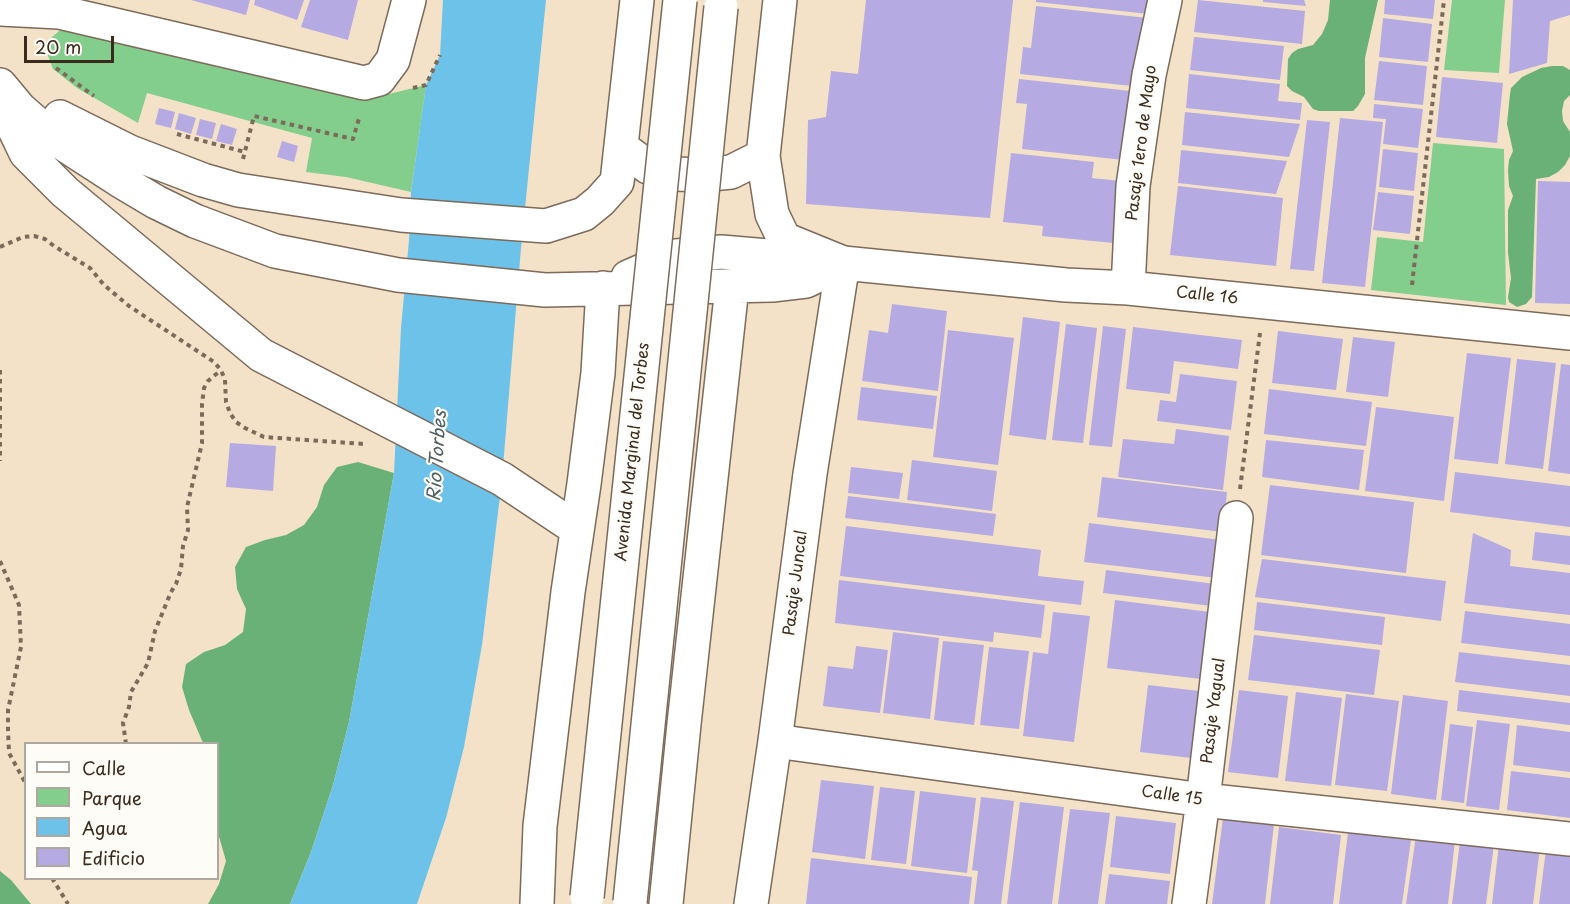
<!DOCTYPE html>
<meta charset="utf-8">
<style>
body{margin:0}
#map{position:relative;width:1570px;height:904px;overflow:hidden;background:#f4e2c8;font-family:"Playpen Sans",sans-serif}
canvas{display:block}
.legend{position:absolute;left:24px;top:742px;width:195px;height:138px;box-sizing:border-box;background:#fdfcf7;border:2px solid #afa8a0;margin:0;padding:8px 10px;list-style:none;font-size:18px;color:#3b2a1e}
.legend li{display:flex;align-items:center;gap:12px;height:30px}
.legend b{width:30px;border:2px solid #afa8a0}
.scale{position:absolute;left:24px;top:36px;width:90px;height:27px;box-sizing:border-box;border:3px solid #3b2a1e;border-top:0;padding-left:8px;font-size:18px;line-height:21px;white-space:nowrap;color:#3b2a1e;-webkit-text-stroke:4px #fdfcf7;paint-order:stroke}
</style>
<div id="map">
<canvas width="1570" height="904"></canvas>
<ul class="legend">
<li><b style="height:8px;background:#fff"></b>Calle</li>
<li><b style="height:16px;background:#83ce8c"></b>Parque</li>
<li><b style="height:16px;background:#6dc2ea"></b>Agua</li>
<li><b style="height:16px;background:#b5aae2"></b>Edificio</li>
</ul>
<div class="scale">20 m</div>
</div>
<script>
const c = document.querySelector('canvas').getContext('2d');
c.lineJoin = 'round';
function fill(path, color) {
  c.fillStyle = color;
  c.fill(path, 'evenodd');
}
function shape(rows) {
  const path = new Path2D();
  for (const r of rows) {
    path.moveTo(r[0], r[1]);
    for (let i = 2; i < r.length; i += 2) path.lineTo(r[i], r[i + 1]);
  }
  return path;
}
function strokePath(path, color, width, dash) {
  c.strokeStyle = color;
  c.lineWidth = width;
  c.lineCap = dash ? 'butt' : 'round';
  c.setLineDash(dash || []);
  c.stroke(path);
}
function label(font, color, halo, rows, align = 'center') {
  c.font = font + ' "Playpen Sans",sans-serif';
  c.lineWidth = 4.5;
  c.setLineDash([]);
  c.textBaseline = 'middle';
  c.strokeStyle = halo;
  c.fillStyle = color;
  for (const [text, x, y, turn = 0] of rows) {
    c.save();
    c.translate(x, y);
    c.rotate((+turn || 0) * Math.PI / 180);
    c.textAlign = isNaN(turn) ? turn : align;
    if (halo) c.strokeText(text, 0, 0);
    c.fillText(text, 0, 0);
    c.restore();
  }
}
fill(shape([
 [1452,0,1505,0,1499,73,1444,70],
 [64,27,84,28,214,66,364,100,426,85,411,192,346,177,306,172,312,138,147,93,138,123,77,88,53,69,48,56,48,48,52,37],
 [1433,143,1504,149,1506,305,1371,290,1377,237,1423,242]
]), '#83ce8c');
fill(shape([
 [1330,0,1378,0,1365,58,1365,94,1358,106,1353,111,1319,111,1313,109,1304,97,1292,91,1287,86,1288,59,1292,53,1298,49,1313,45,1322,34,1328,20],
 [1552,66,1563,66,1570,70,1570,95,1564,101,1562,111,1563,121,1570,132,1570,156,1565,165,1558,172,1549,177,1536,179,1532,297,1526,304,1517,307,1509,302,1508,297,1511,278,1508,253,1508,210,1513,196,1509,186,1508,170,1509,160,1513,151,1507,124,1510,94,1511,88,1522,77,1541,68],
 [358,462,394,473,349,722,333,785,311,852,290,904,208,904,219,884,226,861,218,833,218,744,203,743,189,710,182,687,186,664,204,652,225,645,243,632,246,609,237,589,235,567,246,547,265,540,286,535,304,525,317,507,324,485,337,467],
 [0,871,11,880,31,904,0,904]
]), '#6ab178');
fill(shape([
 [443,0,546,0,521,248,502,479,482,645,464,747,446,818,417,904,290,904,311,852,333,785,349,722,394,473,401,328,409,240,411,192,426,85,440,55]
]), '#6dc2ea');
fill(shape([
 [191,0,250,0,246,15],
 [255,0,304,0,297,20,254,5],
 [310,0,358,0,348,40,301,27],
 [866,0,1013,0,990,218,806,204,808,120,826,117,831,71,858,74],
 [1036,0,1151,0,1149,14,1036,2],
 [1198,0,1305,11,1302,44,1194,32],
 [1263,0,1304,0,1306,6,1263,2],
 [1385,0,1435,0,1433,19,1384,14],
 [1513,0,1570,0,1570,15,1550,21,1547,63,1509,74],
 [1036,6,1148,18,1141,87,1020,74,1023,47,1031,48],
 [1383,18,1432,24,1428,62,1379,57],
 [1194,37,1284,46,1280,80,1190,70],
 [1379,61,1427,66,1423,105,1374,100],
 [1189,74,1280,84,1278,101,1302,103,1300,120,1186,108],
 [1442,77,1503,83,1497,143,1436,137],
 [1019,79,1140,92,1133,161,1022,149,1027,104,1016,103],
 [1374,104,1423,109,1418,148,1383,144,1386,119,1373,118],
 [159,108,175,112,171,128,155,124],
 [1185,112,1300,124,1289,157,1182,145],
 [179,113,196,118,191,134,175,129],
 [1340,118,1383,122,1365,287,1322,283],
 [200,119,216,123,212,139,196,135],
 [1307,120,1330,122,1314,271,1290,269],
 [221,124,237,129,232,145,216,141],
 [282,141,298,146,294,162,277,157],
 [1383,149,1418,153,1414,191,1379,187],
 [1181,150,1287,161,1276,194,1178,183],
 [1011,153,1094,162,1092,178,1130,182,1124,244,1042,236,1043,226,1003,222],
 [1538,181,1570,182,1570,304,1535,303],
 [1178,186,1283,198,1276,266,1170,255],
 [1378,192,1414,196,1410,234,1373,230],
 [892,304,947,311,938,391,862,381,869,330,888,333],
 [1023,317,1060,322,1046,440,1009,435],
 [1066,324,1097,328,1083,443,1052,440],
 [1103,326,1126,329,1112,447,1089,445],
 [1133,327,1242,340,1238,369,1174,361,1170,394,1126,389],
 [948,330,1014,338,998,465,933,457],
 [1278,331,1343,339,1336,390,1272,383],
 [1353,337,1395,342,1388,397,1346,392],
 [1467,353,1511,358,1498,464,1454,459],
 [1517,359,1556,363,1543,469,1505,464],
 [1561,364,1570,365,1570,474,1548,471],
 [1180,374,1237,381,1231,430,1157,421,1160,400,1176,402],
 [861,387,937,396,933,429,857,420],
 [1269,389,1372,402,1366,446,1264,434],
 [1376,407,1454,417,1444,501,1365,491],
 [1176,429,1229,436,1223,490,1118,477,1123,439,1174,444],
 [1266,440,1364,450,1359,490,1262,477],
 [230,443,276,446,273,491,226,487],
 [912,460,997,471,992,511,907,500],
 [851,467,903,473,899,499,848,493],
 [1455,472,1570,486,1570,527,1450,512],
 [1102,477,1227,492,1223,532,1097,517],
 [1270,485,1414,502,1406,573,1261,555],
 [848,496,996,514,993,536,845,518],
 [1089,523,1221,540,1217,578,1084,562],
 [846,526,1041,550,1038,576,1084,581,1081,605,840,576],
 [1535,532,1570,536,1570,565,1532,560],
 [1473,533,1511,550,1510,566,1570,573,1570,615,1464,603],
 [1262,559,1446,581,1441,621,1255,597],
 [1106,570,1215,584,1212,606,1103,593],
 [839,580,1045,605,1041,638,994,632,993,642,835,623],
 [1115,600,1210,612,1201,679,1107,668],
 [1257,602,1385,617,1382,645,1254,630],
 [1465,611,1570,624,1570,656,1461,643],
 [1053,612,1090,616,1074,742,1023,736,1033,652,1048,654],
 [893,632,939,638,930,719,883,713],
 [1254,635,1380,650,1374,695,1248,680],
 [943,641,984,645,974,725,934,720],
 [856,646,888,650,880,713,823,706,828,666,853,669],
 [989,647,1029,651,1019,729,980,725],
 [1459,652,1570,665,1570,696,1455,682],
 [1148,685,1199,691,1191,758,1140,752],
 [1239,690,1288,696,1278,778,1228,772],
 [1459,690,1570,703,1570,725,1457,711],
 [1296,692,1342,698,1331,786,1285,781],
 [1346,694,1399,701,1387,791,1335,785],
 [1403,695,1448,701,1436,800,1391,794],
 [1477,720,1510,724,1499,810,1466,806],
 [1450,724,1473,727,1464,803,1441,800],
 [1517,725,1570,732,1570,772,1513,765],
 [1511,771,1570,778,1570,818,1507,810],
 [821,780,874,786,865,859,812,852],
 [880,787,915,791,906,864,871,860],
 [920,791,976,798,967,873,911,866],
 [981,797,1014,801,1001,904,974,904,978,871,972,870],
 [1020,802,1064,807,1052,904,1007,904],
 [1070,809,1110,813,1098,904,1058,904],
 [1116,816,1176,823,1170,874,1110,867],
 [1223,818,1274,824,1265,904,1212,904],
 [1279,827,1341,835,1333,904,1270,904],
 [1348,833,1411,840,1402,904,1339,904],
 [1416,836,1455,840,1448,904,1406,904],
 [1460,842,1494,845,1486,904,1452,904],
 [1499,844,1540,848,1533,904,1492,904],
 [1546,850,1570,853,1570,904,1539,904],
 [811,858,972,877,969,904,806,904],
 [1109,874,1170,881,1167,904,1105,904]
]), '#b5aae2');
const minor = shape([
 [0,9,59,12,364,83,379,79,393,60,409,0],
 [1128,288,1133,186,1149,75,1165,0],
 [775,741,1203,800,1570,839],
 [751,904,775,741,810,474,843,263,1066,285,1128,288,1570,333],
 [1189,904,1203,800,1236,518]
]);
const highway = shape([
 [780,0,763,156,772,214,784,239,843,263],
 [0,85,20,109,51,136,119,180,156,202,195,221,275,251,398,275,545,290,772,285,806,281,843,263],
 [0,99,26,153,65,192,261,355,502,479,577,529],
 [60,117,130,152,203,180,238,190,401,215,546,226,584,214,600,201,617,182,637,0],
 [621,147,648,167,676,174,701,175,731,172,763,156],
 [628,277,676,256,721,252,815,260],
 [537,904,540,826,568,592,584,484,598,373,603,288],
 [666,904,684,724,732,287]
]);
strokePath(minor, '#7c6a5a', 36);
strokePath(highway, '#7c6a5a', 36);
strokePath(shape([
 [56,68,94,96],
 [413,88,426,85,440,55],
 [177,134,245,152],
 [243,159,254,116,353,139,360,115],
 [0,247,23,237,34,236,45,239,54,246,90,268,104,285,129,306,214,362,221,370,225,380,226,402,230,413,236,422,245,428,264,437,364,444],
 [1412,285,1444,0],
 [0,370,0,461],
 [1240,489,1260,333],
 [0,561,19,605,21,647,8,710,8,730,9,753,26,784],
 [126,744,123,723,129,707,131,692,148,663,155,631,171,592,176,584,181,569,183,546,188,530,187,507,202,443,202,404,204,388,208,381,221,370],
 [52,878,68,904]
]), '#7c6a5a', 4, [4.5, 4.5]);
strokePath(minor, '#fff', 33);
strokePath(highway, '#fff', 33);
const highwayBridge = shape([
 [587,897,680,0],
 [630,902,721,7]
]);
strokePath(highwayBridge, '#7c6a5a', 36, []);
strokePath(highwayBridge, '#fff', 33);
label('16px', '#3b2a1e', '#fdfcf7', [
 ["Pasaje 1ero de Mayo",1142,143,-83],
 ["Calle 16",1207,296,6],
 ["Avenida Marginal del Torbes",633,452,-84],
 ["Pasaje Juncal",796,583,-83],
 ["Pasaje Yagual",1214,711,-83],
 ["Calle 15",1172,796,8]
]);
label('italic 18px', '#4c5f65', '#fdfcf7', [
 ["Río Torbes",438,456,-86]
]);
</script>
